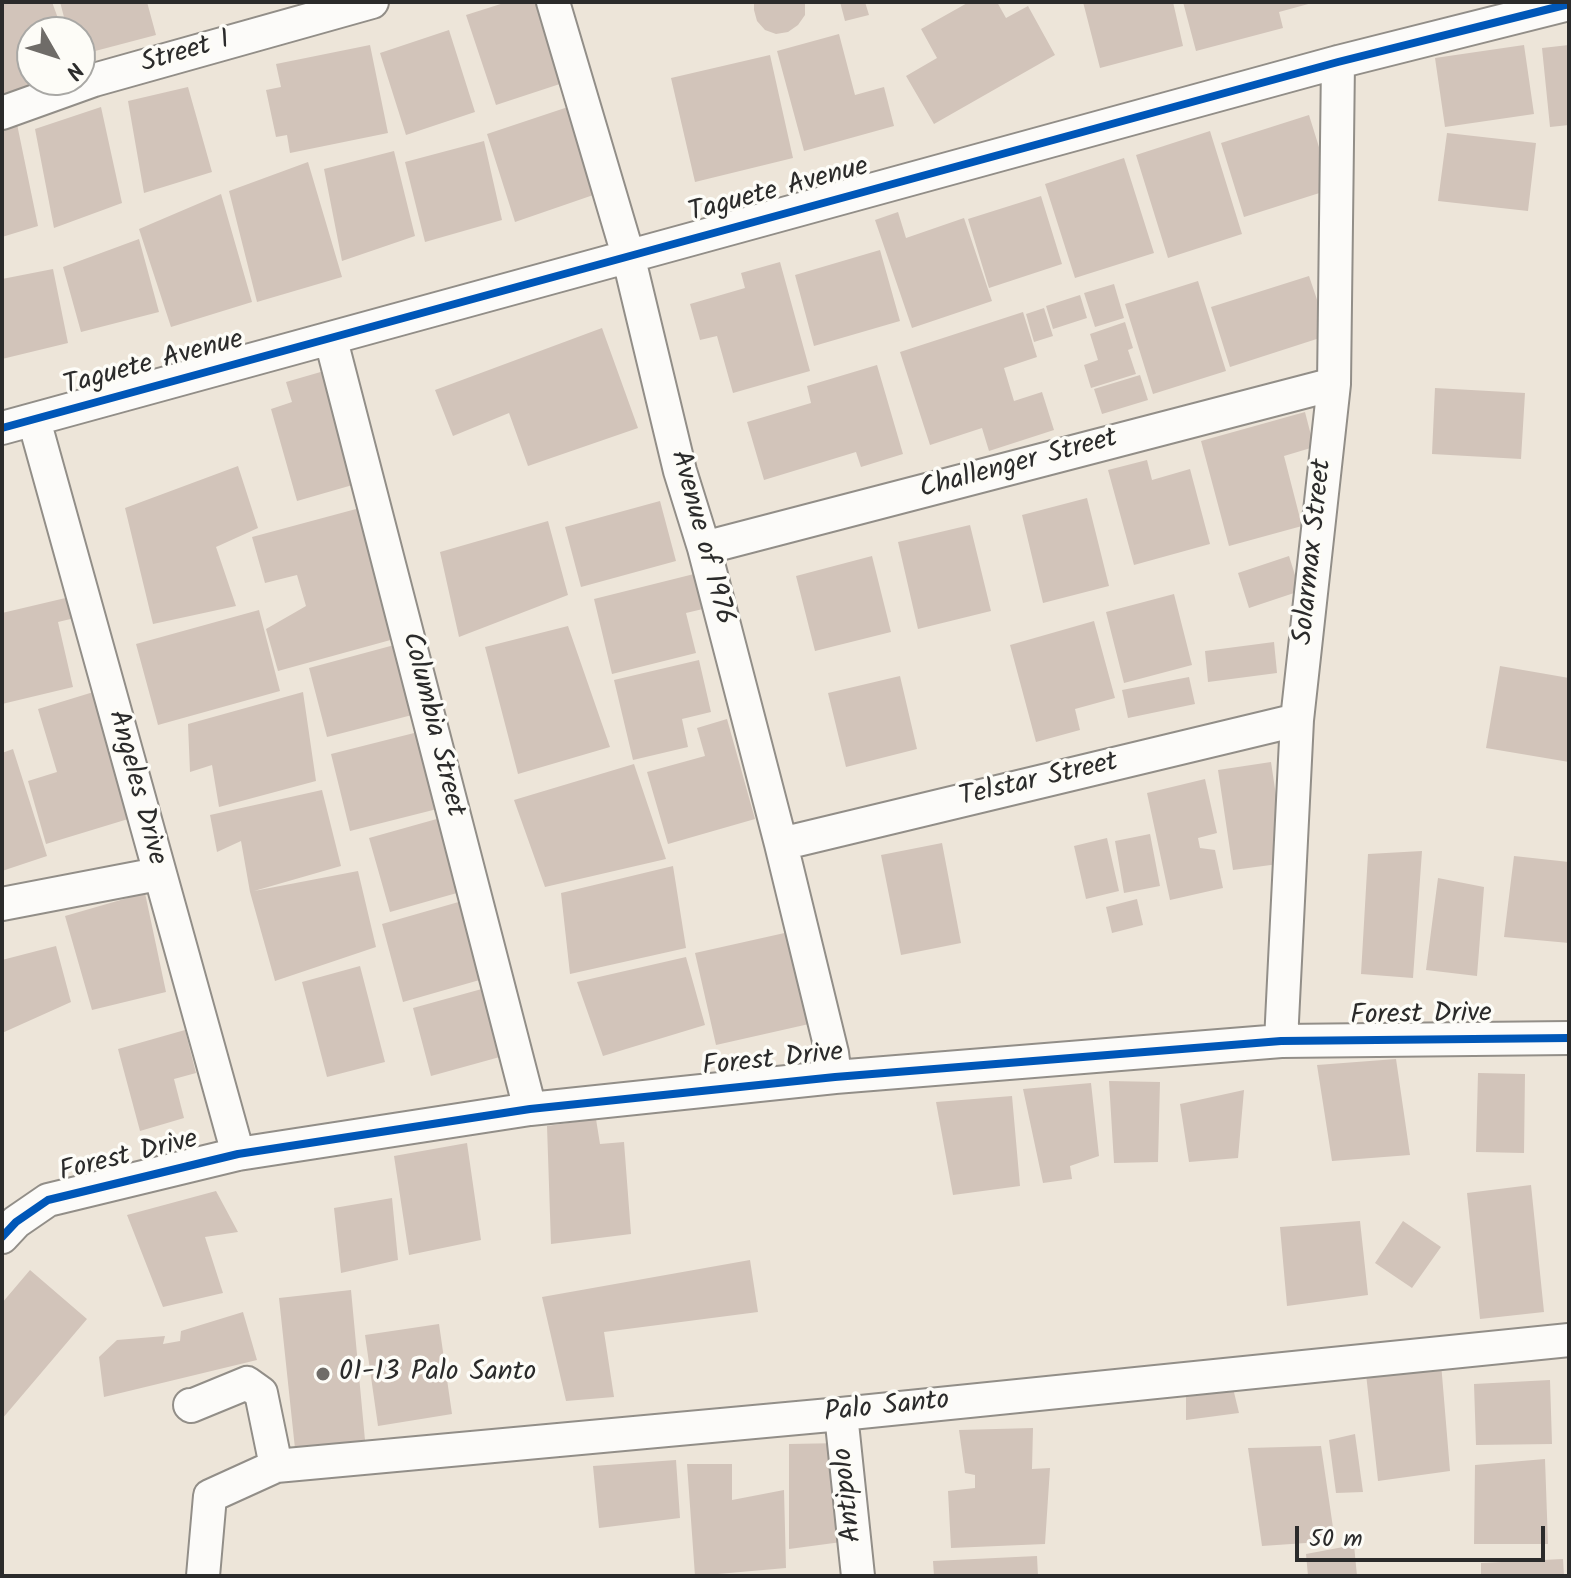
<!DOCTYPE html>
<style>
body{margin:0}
#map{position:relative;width:1571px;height:1578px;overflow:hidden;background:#ede5d9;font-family:Kalam,sans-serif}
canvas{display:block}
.frame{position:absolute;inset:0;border:4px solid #2b2b2b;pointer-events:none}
.north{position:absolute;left:16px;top:16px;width:80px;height:80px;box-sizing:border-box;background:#fdfcf7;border:2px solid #a9a8a5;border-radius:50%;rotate:129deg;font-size:22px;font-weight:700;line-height:32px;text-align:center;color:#2b2b2b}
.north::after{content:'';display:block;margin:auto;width:28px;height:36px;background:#6f6c68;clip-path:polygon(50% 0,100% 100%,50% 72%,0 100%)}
.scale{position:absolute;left:1295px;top:1526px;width:250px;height:36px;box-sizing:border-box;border:4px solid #2b2b2b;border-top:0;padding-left:10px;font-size:24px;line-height:28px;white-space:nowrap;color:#2b2b2b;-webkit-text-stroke:6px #fdfcf7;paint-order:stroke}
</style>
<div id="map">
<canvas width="1571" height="1578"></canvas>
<div class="frame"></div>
<div class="north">N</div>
<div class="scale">50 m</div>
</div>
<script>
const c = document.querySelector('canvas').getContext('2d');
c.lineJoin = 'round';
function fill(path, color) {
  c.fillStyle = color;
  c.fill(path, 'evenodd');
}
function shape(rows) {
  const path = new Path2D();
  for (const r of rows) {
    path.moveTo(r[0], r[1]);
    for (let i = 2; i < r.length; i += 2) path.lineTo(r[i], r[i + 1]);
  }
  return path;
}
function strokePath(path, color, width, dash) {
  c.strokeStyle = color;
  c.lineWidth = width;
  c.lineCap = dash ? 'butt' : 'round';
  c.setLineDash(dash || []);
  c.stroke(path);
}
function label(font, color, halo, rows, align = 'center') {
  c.font = font + ' Kalam,sans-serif';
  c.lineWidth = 7;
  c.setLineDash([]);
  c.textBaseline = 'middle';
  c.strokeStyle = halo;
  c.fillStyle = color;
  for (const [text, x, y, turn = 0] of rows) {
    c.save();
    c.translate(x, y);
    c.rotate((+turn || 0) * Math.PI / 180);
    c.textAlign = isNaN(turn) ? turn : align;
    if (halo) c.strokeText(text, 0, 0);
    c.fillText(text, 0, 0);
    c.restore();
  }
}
fill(shape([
 [2,2,52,2,63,32,32,32,32,80,53,80,2,99],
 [60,2,147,2,156,35,80,55,80,32,68,32],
 [507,2,543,2,569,81,496,105,466,15],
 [754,2,805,2,805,15,798,25,788,32,776,34,765,30,757,21,754,10],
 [840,2,865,2,869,15,845,21],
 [969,2,997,2,1006,18,1028,6,1055,55,934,124,906,76,937,58,921,29],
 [1083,2,1173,2,1183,46,1100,68],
 [1183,2,1312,2,1312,3,1279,12,1283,28,1196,51],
 [449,30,475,112,406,135,380,53],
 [839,34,855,95,884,87,894,126,804,151,777,51],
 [370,45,388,133,290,153,287,135,276,137,266,90,281,87,276,64],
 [1524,45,1534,114,1445,127,1435,58],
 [1569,45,1569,125,1550,127,1542,48],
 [770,55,793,158,695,182,671,78],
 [188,87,212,172,144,193,128,101],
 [574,105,602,192,515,222,487,134],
 [101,107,122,203,54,228,35,129],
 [1309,115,1332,189,1244,217,1221,143],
 [17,124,38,226,2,237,2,128],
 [1210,131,1242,234,1168,258,1136,155],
 [1447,133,1536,143,1528,211,1438,201],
 [484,141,502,220,425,242,405,162],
 [394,151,415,236,342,261,324,169],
 [1124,158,1154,253,1075,278,1045,184],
 [308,162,342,277,257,302,229,191],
 [221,194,252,302,171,327,139,229],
 [1041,196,1062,264,989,288,968,219],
 [898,212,906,238,964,218,992,301,912,328,875,220],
 [139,239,159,312,81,332,63,267],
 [880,250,900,321,814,346,795,275],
 [780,262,810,371,733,393,717,336,700,340,690,304,745,288,741,273],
 [53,269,68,343,2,359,2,279],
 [1309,276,1329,335,1230,367,1211,307],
 [1198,281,1226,371,1153,394,1125,304],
 [1114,284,1124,318,1095,327,1084,293],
 [1080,295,1087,318,1053,329,1046,306],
 [1044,308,1053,336,1034,342,1026,314],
 [1023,312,1037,357,1004,368,1014,401,1042,392,1054,430,989,451,982,428,930,445,900,352],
 [1125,322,1133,348,1128,350,1136,374,1091,388,1084,365,1098,360,1090,334],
 [602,328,638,428,528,466,509,413,453,436,435,390],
 [877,365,903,454,861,467,856,452,764,480,747,422,811,403,807,386],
 [331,369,363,482,297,501,271,409,292,402,286,382],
 [1140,375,1148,400,1102,414,1094,389],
 [1435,388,1525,393,1521,459,1432,454],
 [1305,412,1314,447,1284,456,1302,526,1229,546,1201,441],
 [1147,460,1152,480,1190,469,1210,544,1134,565,1108,470],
 [238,466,258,528,216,547,236,606,153,624,125,508],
 [1087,498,1109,586,1043,603,1022,515],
 [660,501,676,561,581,587,565,527],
 [371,505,405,636,278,671,266,629,306,606,297,575,265,583,252,537],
 [548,521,568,595,459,637,440,552],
 [970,525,991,611,918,629,898,542],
 [872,556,891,632,815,651,796,576],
 [1289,556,1300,591,1249,608,1238,573],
 [698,573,707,608,686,613,696,653,612,674,594,599],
 [1174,594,1192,665,1124,683,1106,612],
 [74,596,79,617,58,622,73,687,2,704,2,613],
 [259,610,280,691,158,725,136,644],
 [1094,621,1115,698,1075,709,1080,730,1036,742,1010,645],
 [568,626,610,747,518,774,485,647],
 [1274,642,1277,673,1208,682,1205,651],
 [398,644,416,714,327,737,309,668],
 [699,660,711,712,682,719,688,747,633,760,614,680],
 [1500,666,1569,678,1569,762,1486,748],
 [900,676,917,749,846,767,828,693],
 [1189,677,1195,704,1128,718,1122,690],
 [100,690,138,816,46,844,28,781,57,772,38,709],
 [303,692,316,781,219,807,212,765,190,772,188,724],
 [727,719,755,819,668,844,647,772,705,756,697,728],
 [426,730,445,807,350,831,331,754],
 [13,749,47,856,2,871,2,753],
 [1271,762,1286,863,1233,870,1218,770],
 [634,764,666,859,545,887,514,800],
 [1205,779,1217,833,1198,838,1200,848,1215,850,1223,888,1170,900,1147,793],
 [322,790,341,866,254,891,358,871,376,947,275,981,250,892,241,841,217,852,210,815],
 [451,815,471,889,390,912,369,838],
 [1150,834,1160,886,1124,893,1115,841],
 [1107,838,1119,891,1086,899,1074,846],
 [942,843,961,943,901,955,881,855],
 [1422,851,1413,978,1361,974,1368,854],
 [1514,856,1569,862,1569,943,1504,937],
 [673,866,686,948,570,974,561,893],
 [1438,878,1484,887,1477,976,1426,970],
 [145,893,166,992,92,1010,65,916],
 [469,899,490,977,403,1002,382,924],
 [1137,899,1143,925,1112,933,1106,907],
 [789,932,809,1024,716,1045,695,953],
 [56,946,71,1002,2,1033,2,960],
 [686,957,705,1025,603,1056,577,982],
 [360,966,385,1062,327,1077,302,982],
 [489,987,507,1055,431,1076,413,1008],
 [185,1030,196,1073,174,1079,184,1118,140,1131,118,1049],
 [1396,1059,1410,1155,1332,1161,1317,1065],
 [1478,1073,1525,1074,1524,1153,1476,1152],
 [1109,1081,1160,1082,1158,1162,1114,1163],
 [1091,1083,1099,1156,1070,1166,1072,1179,1043,1183,1023,1089],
 [1244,1090,1238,1158,1189,1162,1180,1104],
 [1012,1096,1020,1186,953,1195,936,1102],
 [596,1119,600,1144,624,1142,631,1234,551,1244,547,1126],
 [467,1143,481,1240,409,1255,394,1156],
 [1531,1185,1544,1312,1480,1319,1467,1193],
 [216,1191,238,1232,205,1237,223,1293,163,1307,127,1215],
 [392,1198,398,1260,341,1273,334,1208],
 [1360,1221,1368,1295,1287,1306,1280,1227],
 [1403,1221,1441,1247,1412,1288,1375,1263],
 [750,1260,758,1312,604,1332,614,1397,566,1401,542,1297],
 [30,1270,87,1319,2,1419,2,1303],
 [351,1290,366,1451,296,1458,279,1298],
 [243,1312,257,1360,104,1397,99,1357,117,1340,165,1336,163,1344,180,1341,181,1331],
 [439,1324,452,1414,378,1426,365,1335],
 [1441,1363,1450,1471,1378,1481,1366,1374],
 [1550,1380,1552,1444,1476,1445,1474,1384],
 [1233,1388,1239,1413,1186,1420,1186,1392],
 [1033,1428,1032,1469,1050,1468,1045,1544,951,1548,948,1491,975,1488,975,1475,965,1473,959,1430],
 [1355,1434,1363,1492,1336,1493,1329,1440],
 [843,1443,849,1541,789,1549,789,1444],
 [1321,1446,1335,1541,1262,1546,1248,1448],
 [1545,1459,1548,1544,1474,1544,1475,1465],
 [676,1460,680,1518,599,1528,593,1466],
 [687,1464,732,1464,732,1500,784,1490,786,1568,695,1576],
 [1354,1545,1357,1576,1308,1576,1306,1554],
 [1037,1556,1038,1576,934,1576,933,1561],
 [1563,1559,1564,1576,1481,1576,1481,1563]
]), '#d2c4ba');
const minor = shape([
 [553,2,628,255,680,471,704,548,781,844,832,1053,835,1077],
 [2,113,94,80,372,2],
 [331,340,530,1109],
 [34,420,238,1154],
 [2,428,1338,62,1569,4],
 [704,548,1334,384],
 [781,844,1297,720],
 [2,904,158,874],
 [1281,1041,1297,720,1334,384,1338,62],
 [2,1237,16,1222,48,1200,238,1154,530,1109,835,1077,1281,1041,1569,1038],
 [190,1405,191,1406,247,1383,261,1393,276,1466],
 [841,1414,858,1576],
 [203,1576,210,1496,276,1466,841,1414,1569,1340]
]);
strokePath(minor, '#928e88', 36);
strokePath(minor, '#fcfbf9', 32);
strokePath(shape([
 [2,428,1338,62,1569,4],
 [2,1237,16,1222,48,1200,238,1154,530,1109,835,1077,1281,1041,1569,1038]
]), '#0057b8', 8);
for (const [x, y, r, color] of [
 [323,1374,8,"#6f6c68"]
]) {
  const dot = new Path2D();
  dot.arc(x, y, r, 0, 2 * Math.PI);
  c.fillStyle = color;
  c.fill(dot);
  strokePath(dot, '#fdfcf7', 3);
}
label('28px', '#2b2b2b', '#fdfcf7', [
 ["Street I",186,54,-16],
 ["Taguete Avenue",779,192,-15],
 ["Taguete Avenue",154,365,-15],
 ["Challenger Street",1019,466,-15],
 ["Avenue of 1976",700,538,75],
 ["Solarmax Street",1315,552,-84],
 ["Columbia Street",431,725,76],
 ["Telstar Street",1039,782,-13],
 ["Angeles Drive",135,788,75],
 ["Forest Drive",1421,1017,-1],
 ["Forest Drive",773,1062,-6],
 ["Forest Drive",129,1158,-14],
 ["Palo Santo",887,1409,-6],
 ["Antipolo",850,1495,-96]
]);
label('28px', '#2b2b2b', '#fdfcf7', [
 ["01-13 Palo Santo",339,1374]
], 'left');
</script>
